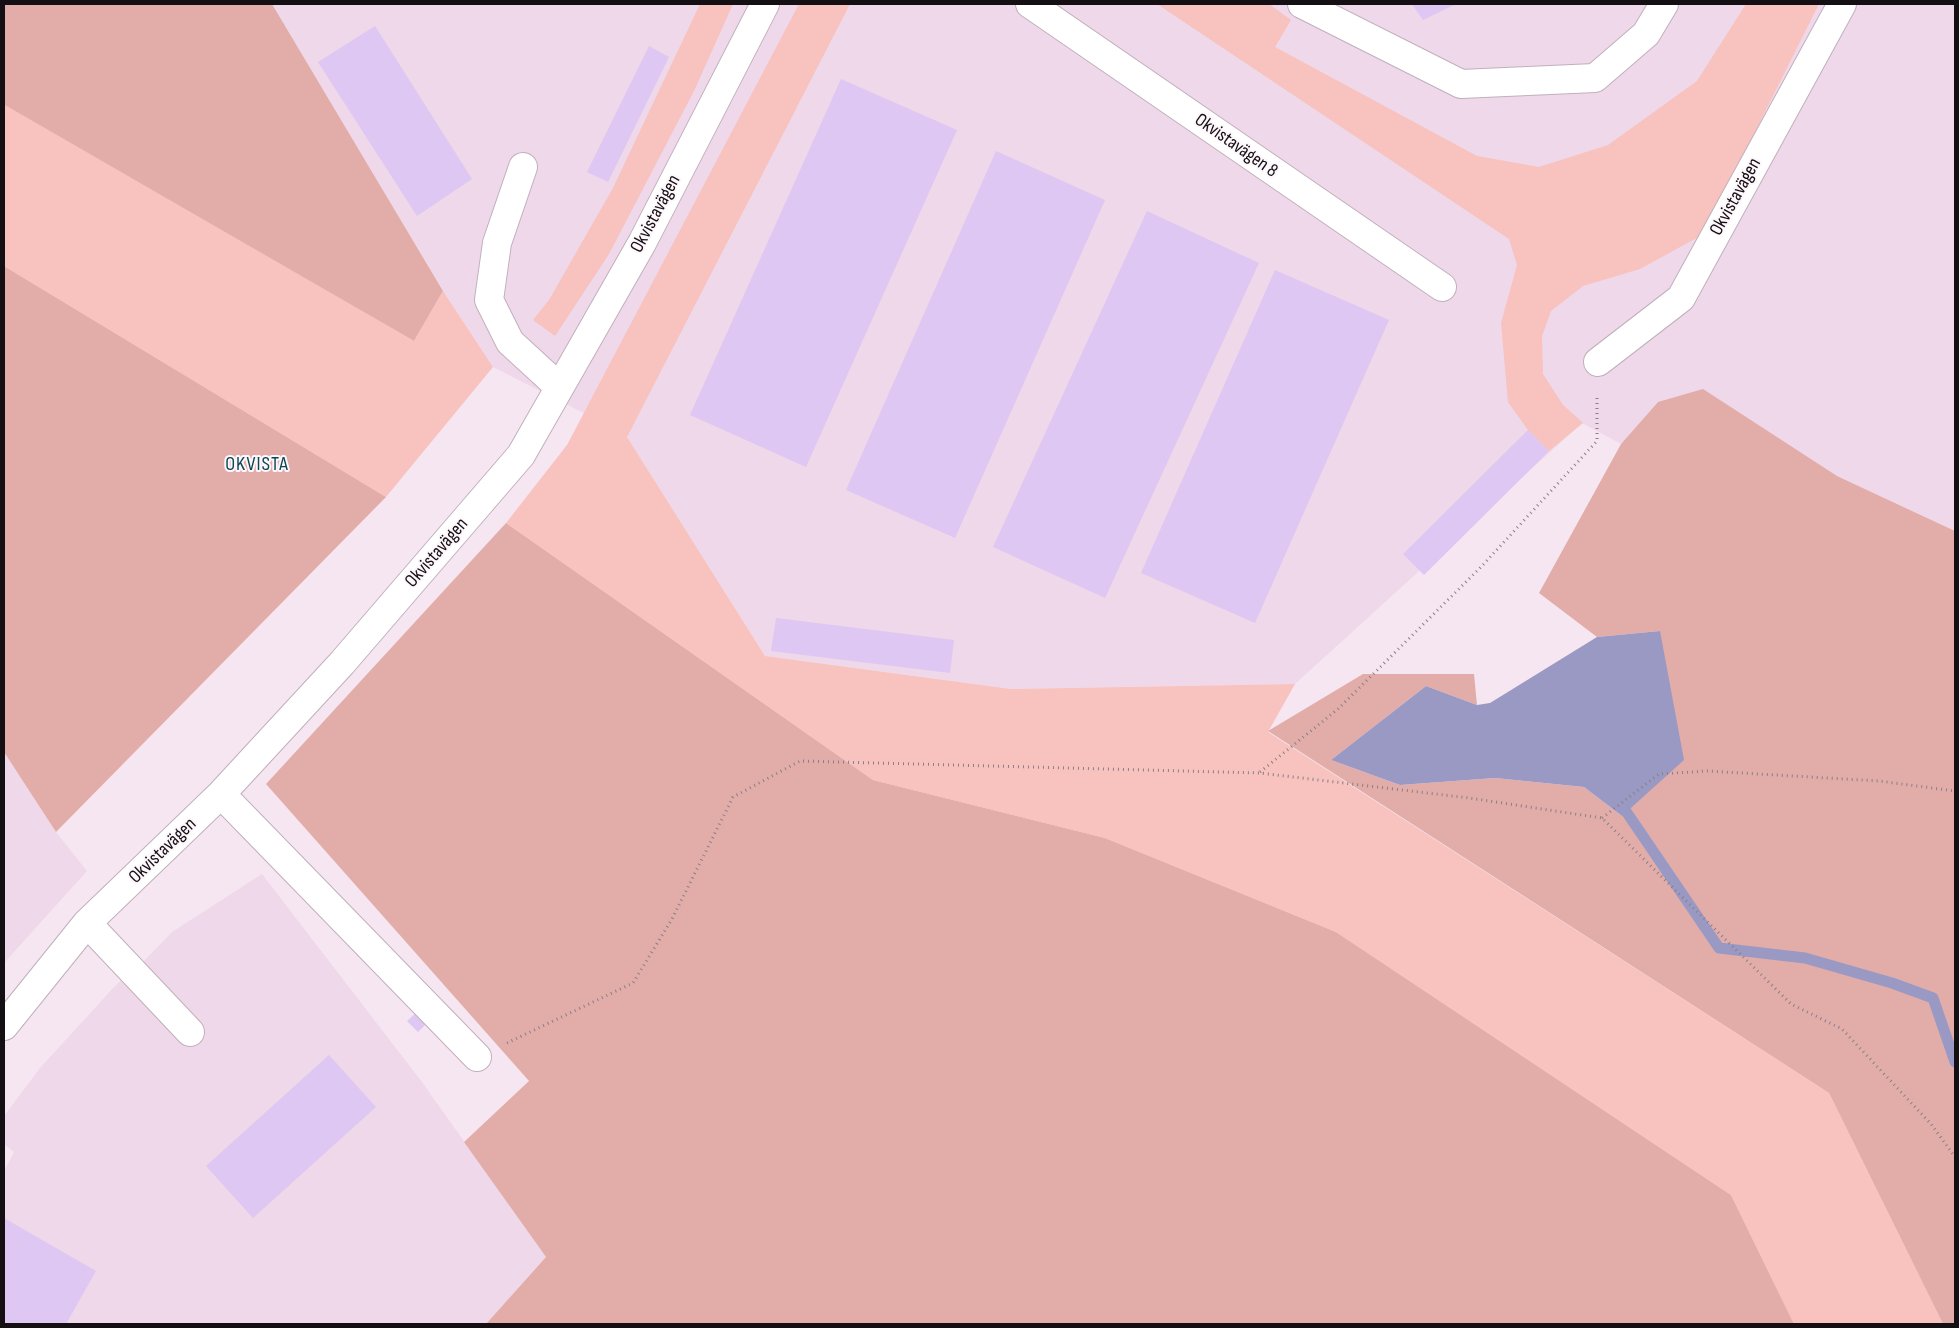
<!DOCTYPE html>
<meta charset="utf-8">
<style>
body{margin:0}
#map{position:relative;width:1959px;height:1328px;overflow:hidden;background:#f6e6f2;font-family:"Sofia Sans Condensed",sans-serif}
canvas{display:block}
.frame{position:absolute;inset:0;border:5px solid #140f13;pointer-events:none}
</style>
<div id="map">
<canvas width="1959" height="1328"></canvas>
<div class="frame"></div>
</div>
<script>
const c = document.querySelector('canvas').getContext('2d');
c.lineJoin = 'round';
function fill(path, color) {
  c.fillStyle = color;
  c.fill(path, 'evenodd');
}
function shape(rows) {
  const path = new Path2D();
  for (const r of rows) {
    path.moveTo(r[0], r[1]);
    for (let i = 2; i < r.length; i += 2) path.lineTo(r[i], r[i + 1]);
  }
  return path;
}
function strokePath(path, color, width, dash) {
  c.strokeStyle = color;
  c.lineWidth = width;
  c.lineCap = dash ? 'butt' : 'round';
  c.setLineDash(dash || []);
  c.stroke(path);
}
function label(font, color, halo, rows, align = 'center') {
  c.font = font + ' "Sofia Sans Condensed",sans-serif';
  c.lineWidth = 4;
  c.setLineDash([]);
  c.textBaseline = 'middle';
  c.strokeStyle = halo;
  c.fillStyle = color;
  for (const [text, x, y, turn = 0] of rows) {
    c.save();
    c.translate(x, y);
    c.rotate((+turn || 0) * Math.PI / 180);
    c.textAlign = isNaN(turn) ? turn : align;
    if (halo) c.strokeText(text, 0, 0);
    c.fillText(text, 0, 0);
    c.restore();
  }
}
fill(shape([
 [272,4,1955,4,1955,531,1837,476,1658,402,1621,444,1582,423,1295,684,1011,689,765,656,625,434,493,367,443,291],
 [4,752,56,832,87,871,4,963],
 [262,874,422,1082,546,1257,486,1324,4,1324,4,1171,14,1152,4,1144,4,1116,40,1068,114,987,144,961,172,932]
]), '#efd8e9');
fill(shape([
 [700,4,733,4,694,91,609,254,555,336,533,320,549,300,613,188],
 [799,4,850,4,627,437,765,656,1011,689,1295,684,1268,732,1829,1093,1943,1324,1794,1324,1731,1195,1336,932,1105,838,873,780,506,523,567,445],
 [1157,4,1269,4,1291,20,1275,47,1477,156,1539,167,1608,145,1697,81,1746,4,1819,4,1704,234,1640,269,1583,286,1551,311,1542,336,1543,374,1563,405,1583,423,1549,451,1528,430,1508,402,1501,323,1517,265,1509,239],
 [4,103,414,341,443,291,493,367,386,497,4,266]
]), '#f8c2be');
fill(shape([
 [4,4,272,4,443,291,414,341,5,105],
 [4,266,386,497,56,832,4,752],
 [1703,389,1837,476,1955,531,1955,1324,1943,1324,1829,1093,1268,731,1363,674,1474,674,1477,705,1426,686,1331,760,1400,785,1495,778,1584,787,1622,816,1660,631,1597,637,1539,593,1621,444,1658,402],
 [506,523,873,780,1105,838,1336,932,1731,1195,1794,1324,486,1324,546,1257,464,1142,529,1081,266,784]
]), '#e2ada9');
fill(shape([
 [1660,631,1684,760,1622,816,1584,787,1495,778,1400,785,1331,760,1426,686,1477,705,1490,703,1597,637]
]), '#9999c4');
strokePath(shape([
 [1619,801,1719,948,1805,958,1892,983,1933,998,1955,1062]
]), '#9999c4', 11);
fill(shape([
 [1412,4,1456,4,1423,20],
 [375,26,472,179,417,216,318,62],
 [649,46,669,57,608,182,587,172],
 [841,79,957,130,806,467,690,415],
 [996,151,1105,200,955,538,846,490],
 [1147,211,1259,263,1105,598,993,547],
 [1275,270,1389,320,1255,623,1141,573],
 [1528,430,1549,451,1424,575,1403,554],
 [776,618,954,640,950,673,771,651],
 [419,1010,430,1020,418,1032,407,1021],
 [329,1055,376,1107,253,1218,206,1166],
 [4,1218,96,1271,66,1324,4,1324]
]), '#dec7f2');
const minor = shape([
 [1030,4,1442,287],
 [1302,4,1461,84,1595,78,1646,34,1664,4],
 [523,167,497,243,489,300,510,342,559,387],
 [1598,362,1681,298,1842,4],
 [221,794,477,1057],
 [87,923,190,1032],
 [4,1026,87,923,221,794,342,663,521,455,642,243,765,4]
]);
strokePath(minor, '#c0b0bc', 30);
strokePath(shape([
 [1260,772,1338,709,1481,567,1597,441,1597,396],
 [1602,818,1659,774,1707,771,1879,781,1955,791],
 [507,1043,633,983,672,919,733,797,800,761,1260,773,1469,798,1602,818,1791,1004,1842,1029,1931,1124,1955,1157]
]), '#8a7f88', 3, [1, 4]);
strokePath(minor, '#fff', 28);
label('19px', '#140f13', '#fdf7fc', [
 ["Okvistavägen 8",1236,146,35],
 ["Okvistavägen",1736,197,-61],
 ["Okvistavägen",656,214,-62],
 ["Okvistavägen",437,553,-49],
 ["Okvistavägen",163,851,-44]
]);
c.letterSpacing = '1px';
label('20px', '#084751', '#fdf7fc', [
 ["OKVISTA",257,465]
]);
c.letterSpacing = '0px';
</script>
